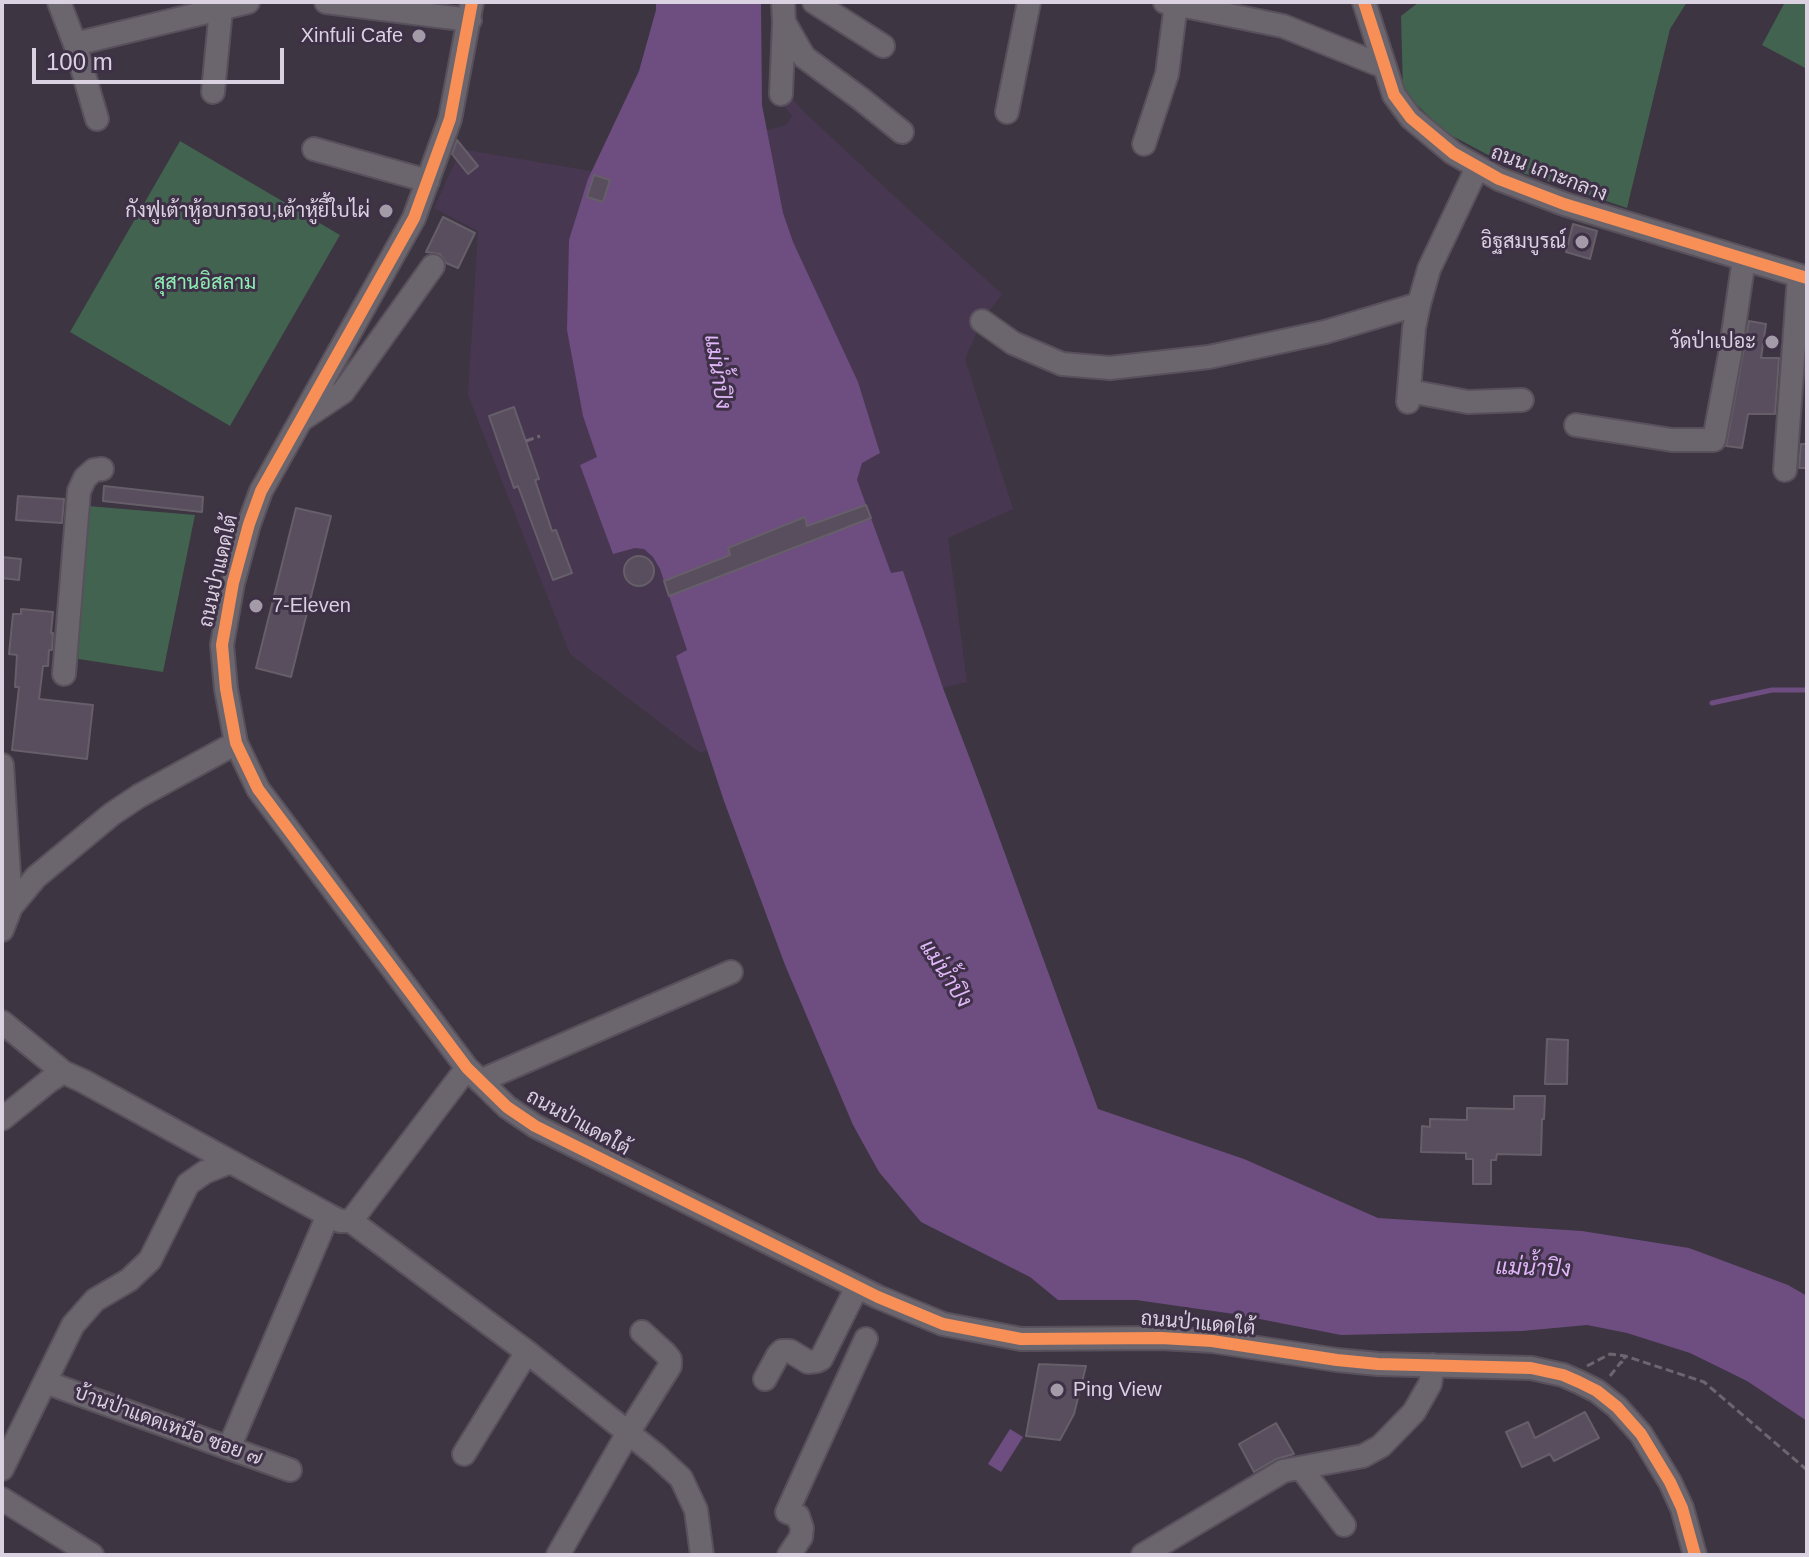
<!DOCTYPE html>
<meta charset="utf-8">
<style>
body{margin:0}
#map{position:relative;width:1809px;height:1557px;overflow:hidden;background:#3d3541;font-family:Helvetica,sans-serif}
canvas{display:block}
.frame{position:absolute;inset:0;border:4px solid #dad2e0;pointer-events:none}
.scale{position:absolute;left:32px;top:48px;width:252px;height:36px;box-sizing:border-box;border:4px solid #dad2e0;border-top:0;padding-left:10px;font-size:24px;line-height:28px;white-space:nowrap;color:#dad2e0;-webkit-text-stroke:6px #3e3046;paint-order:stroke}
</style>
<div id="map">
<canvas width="1809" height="1557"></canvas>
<div class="frame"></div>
<div class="scale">100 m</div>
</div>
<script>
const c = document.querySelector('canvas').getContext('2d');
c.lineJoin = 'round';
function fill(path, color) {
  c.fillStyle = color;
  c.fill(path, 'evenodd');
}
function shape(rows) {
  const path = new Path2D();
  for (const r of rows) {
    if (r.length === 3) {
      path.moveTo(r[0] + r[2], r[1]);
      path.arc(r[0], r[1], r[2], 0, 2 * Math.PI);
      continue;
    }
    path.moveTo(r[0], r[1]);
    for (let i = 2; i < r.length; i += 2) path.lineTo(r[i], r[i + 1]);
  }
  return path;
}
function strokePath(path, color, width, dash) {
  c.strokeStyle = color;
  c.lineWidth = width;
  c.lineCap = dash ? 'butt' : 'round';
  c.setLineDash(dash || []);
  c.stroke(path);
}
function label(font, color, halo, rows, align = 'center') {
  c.font = font + ' Helvetica,Sarabun,sans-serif';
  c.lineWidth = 6;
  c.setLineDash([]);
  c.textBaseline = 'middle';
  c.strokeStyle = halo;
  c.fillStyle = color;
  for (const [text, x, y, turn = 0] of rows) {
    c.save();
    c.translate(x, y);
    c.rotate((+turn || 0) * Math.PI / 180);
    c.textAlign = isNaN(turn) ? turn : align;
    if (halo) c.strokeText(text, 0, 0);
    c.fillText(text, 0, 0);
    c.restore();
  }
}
fill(shape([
 [791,97,803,111,906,207,1002,294,982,321,965,359,1013,509,948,538,967,682,768,729,700,753,570,654,468,395,478,231,434,208,461,149,609,174,786,125,792,116,780,101]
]), '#483751');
fill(shape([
 [1419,2,1687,2,1670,29,1627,208,1520,172,1445,132,1403,91,1401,16],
 [1785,2,1807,2,1807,69,1762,45],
 [180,141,340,235,230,426,70,332],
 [88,506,195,515,163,672,72,658]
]), '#41634f');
fill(shape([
 [656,2,761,2,762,105,783,213,793,242,858,382,880,453,862,463,857,480,891,573,903,571,943,688,981,788,1098,1109,1244,1159,1378,1218,1582,1231,1689,1248,1788,1285,1807,1296,1807,1421,1747,1381,1690,1353,1627,1333,1587,1325,1522,1331,1341,1335,1234,1314,1136,1300,1058,1300,1030,1277,921,1222,879,1172,853,1125,785,965,724,801,676,656,687,650,660,569,653,557,644,549,635,548,613,554,580,465,597,457,583,416,567,330,569,240,588,179,639,71,656,10],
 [1010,1429,1023,1437,1001,1472,988,1464]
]), '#6e4d81');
strokePath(shape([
 [1712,703,1772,690,1807,690]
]), '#6e4d81', 5);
const building = shape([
 [457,140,478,166,468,174,452,154,457,140],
 [594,175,610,180,603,202,587,197,594,175],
 [443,217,475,233,458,268,446,263,440,254,426,252,443,217],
 [1573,224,1597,231,1590,259,1566,252,1573,224],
 [1749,321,1766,324,1761,358,1779,358,1775,414,1748,414,1742,448,1726,446,1749,321],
 [514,407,539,479,535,480,552,531,556,530,572,573,553,580,518,486,514,488,489,416,514,407],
 [1801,444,1807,444,1807,468,1799,468,1801,444],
 [104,486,203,497,202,512,103,501,104,486],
 [18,496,64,499,62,523,16,520,18,496],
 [866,505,871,518,669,596,664,581,730,555,728,548,805,517,807,526,866,505],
 [296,508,331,516,291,677,256,668,296,508],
 [639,571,15],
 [2,557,21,559,19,580,2,578,2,557],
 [21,609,53,612,51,633,53,633,52,650,49,650,48,666,43,666,39,699,93,705,87,759,12,750,19,687,15,687,17,655,9,654,13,614,21,614,21,609],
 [1547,1039,1568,1040,1567,1084,1545,1084,1547,1039],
 [1514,1096,1545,1096,1544,1119,1542,1119,1541,1155,1497,1154,1496,1160,1491,1160,1491,1184,1473,1184,1473,1159,1466,1159,1466,1153,1421,1152,1422,1126,1430,1127,1430,1119,1467,1120,1467,1108,1514,1109,1514,1096],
 [1039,1364,1086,1366,1074,1414,1060,1440,1026,1436,1039,1364],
 [1585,1412,1599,1438,1554,1461,1550,1454,1522,1467,1506,1432,1528,1422,1535,1438,1585,1412],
 [1276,1423,1294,1454,1276,1459,1254,1472,1239,1444,1276,1423]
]);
fill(building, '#584e5d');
strokePath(building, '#665f69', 2);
const minor = shape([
 [59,2,75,44,248,2],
 [326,2,470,20],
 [472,2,450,119,414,218,261,491,249,524,233,583,222,645,226,689,236,743,258,789,467,1068,507,1107,535,1126,878,1297,943,1324,1021,1339,1161,1338,1212,1341,1337,1360,1378,1364,1531,1368,1563,1375,1579,1382,1597,1391,1617,1407,1641,1434,1670,1482,1682,1508,1695,1555],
 [783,2,784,22,804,57,861,99,902,132],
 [814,2,883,46],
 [1165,2,1283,26,1385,67],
 [1364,2,1394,95,1411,118,1453,153,1499,179,1564,204,1807,278],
 [75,44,97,119],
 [213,92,221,9],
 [781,94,784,23],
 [1007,112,1029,2],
 [1144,144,1167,74,1176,4],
 [314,149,428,181],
 [982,321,1013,343,1062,364,1110,368,1209,357,1325,332,1419,304],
 [1409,391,1468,402,1522,400],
 [1408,402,1414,328,1419,304,1429,269,1477,168],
 [304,418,343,392,433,266],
 [1576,425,1672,440,1714,440,1730,354,1744,259],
 [1785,470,1799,276],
 [64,674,79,491,85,478,94,470,102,469],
 [2,765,11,907],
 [2,930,11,907,36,877,112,814,139,796,236,743],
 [2,1022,63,1072,83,1081,328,1215,340,1221,351,1221,527,1352,656,1455,681,1478,696,1510,702,1555],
 [480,1081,731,972],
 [2,1119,49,1081,63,1072],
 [351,1221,467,1068],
 [765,1379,778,1355,782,1351,790,1351,808,1362,817,1361,821,1359,857,1287],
 [45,1382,290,1470],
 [229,1448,328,1215],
 [464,1454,527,1352],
 [1301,1468,1344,1525],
 [2,1469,73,1325,95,1300,129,1280,150,1260,188,1184,205,1172,230,1162],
 [2,1499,92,1555],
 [558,1555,628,1433,670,1366,670,1359,665,1353,642,1332],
 [789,1555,801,1537,802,1528,798,1516,787,1512,866,1339],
 [1143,1555,1283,1471,1363,1456,1381,1446,1414,1412,1430,1384,1433,1365]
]);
strokePath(minor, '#58515c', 26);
strokePath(shape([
 [526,441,540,436],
 [1587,1366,1610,1354,1625,1356,1704,1382,1807,1470],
 [1610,1376,1621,1362,1623,1363,1625,1356]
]), '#6d6670', 3, [8, 4]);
strokePath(minor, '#6b656e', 22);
strokePath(shape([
 [472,2,450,119,414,218,261,491,249,524,233,583,222,645,226,689,236,743,258,789,467,1068,507,1107,535,1126,878,1297,943,1324,1021,1339,1161,1338,1212,1341,1337,1360,1378,1364,1531,1368,1563,1375,1579,1382,1597,1391,1617,1407,1641,1434,1670,1482,1682,1508,1695,1555],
 [1364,2,1394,95,1411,118,1453,153,1499,179,1564,204,1807,278]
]), '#f78f57', 12);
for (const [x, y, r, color] of [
 [419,36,8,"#a39ba8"],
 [386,211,8,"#a39ba8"],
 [1582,242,8,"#a39ba8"],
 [1772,342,8,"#a39ba8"],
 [256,606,8,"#a39ba8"],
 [1057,1390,8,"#a39ba8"]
]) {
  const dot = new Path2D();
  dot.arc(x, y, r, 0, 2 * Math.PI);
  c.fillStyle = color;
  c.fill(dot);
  strokePath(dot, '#3e3046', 3);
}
label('20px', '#dad2e0', '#3e3046', [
 ["Xinfuli Cafe",403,36],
 ["กังฟูเต้าหู้อบกรอบ,เต้าหู้ยี้ใบไผ่",370,211],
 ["อิฐสมบูรณ์",1566,242],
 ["วัดป่าเปอะ",1756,342],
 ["7-Eleven",272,606,"left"],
 ["Ping View",1073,1390,"left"]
], 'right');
label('20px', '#dad2e0', '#3e3046', [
 ["ถนน เกาะกลาง",1549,174,21],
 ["ถนนป่าแดดใต้",219,571,-77],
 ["ถนนป่าแดดใต้",578,1123,29],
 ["ถนนป่าแดดใต้",1198,1324,5],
 ["บ้านป่าแดดเหนือ ซอย ๗",168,1426,20]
]);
label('20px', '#8ceeb2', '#3e3046', [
 ["สุสานอิสลาม",205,283]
]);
label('italic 22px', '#e1b7fa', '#3e3046', [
 ["แม่น้ำปิง",717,372,81],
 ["แม่น้ำปิง",945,974,57],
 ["แม่น้ำปิง",1533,1269,2]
]);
</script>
